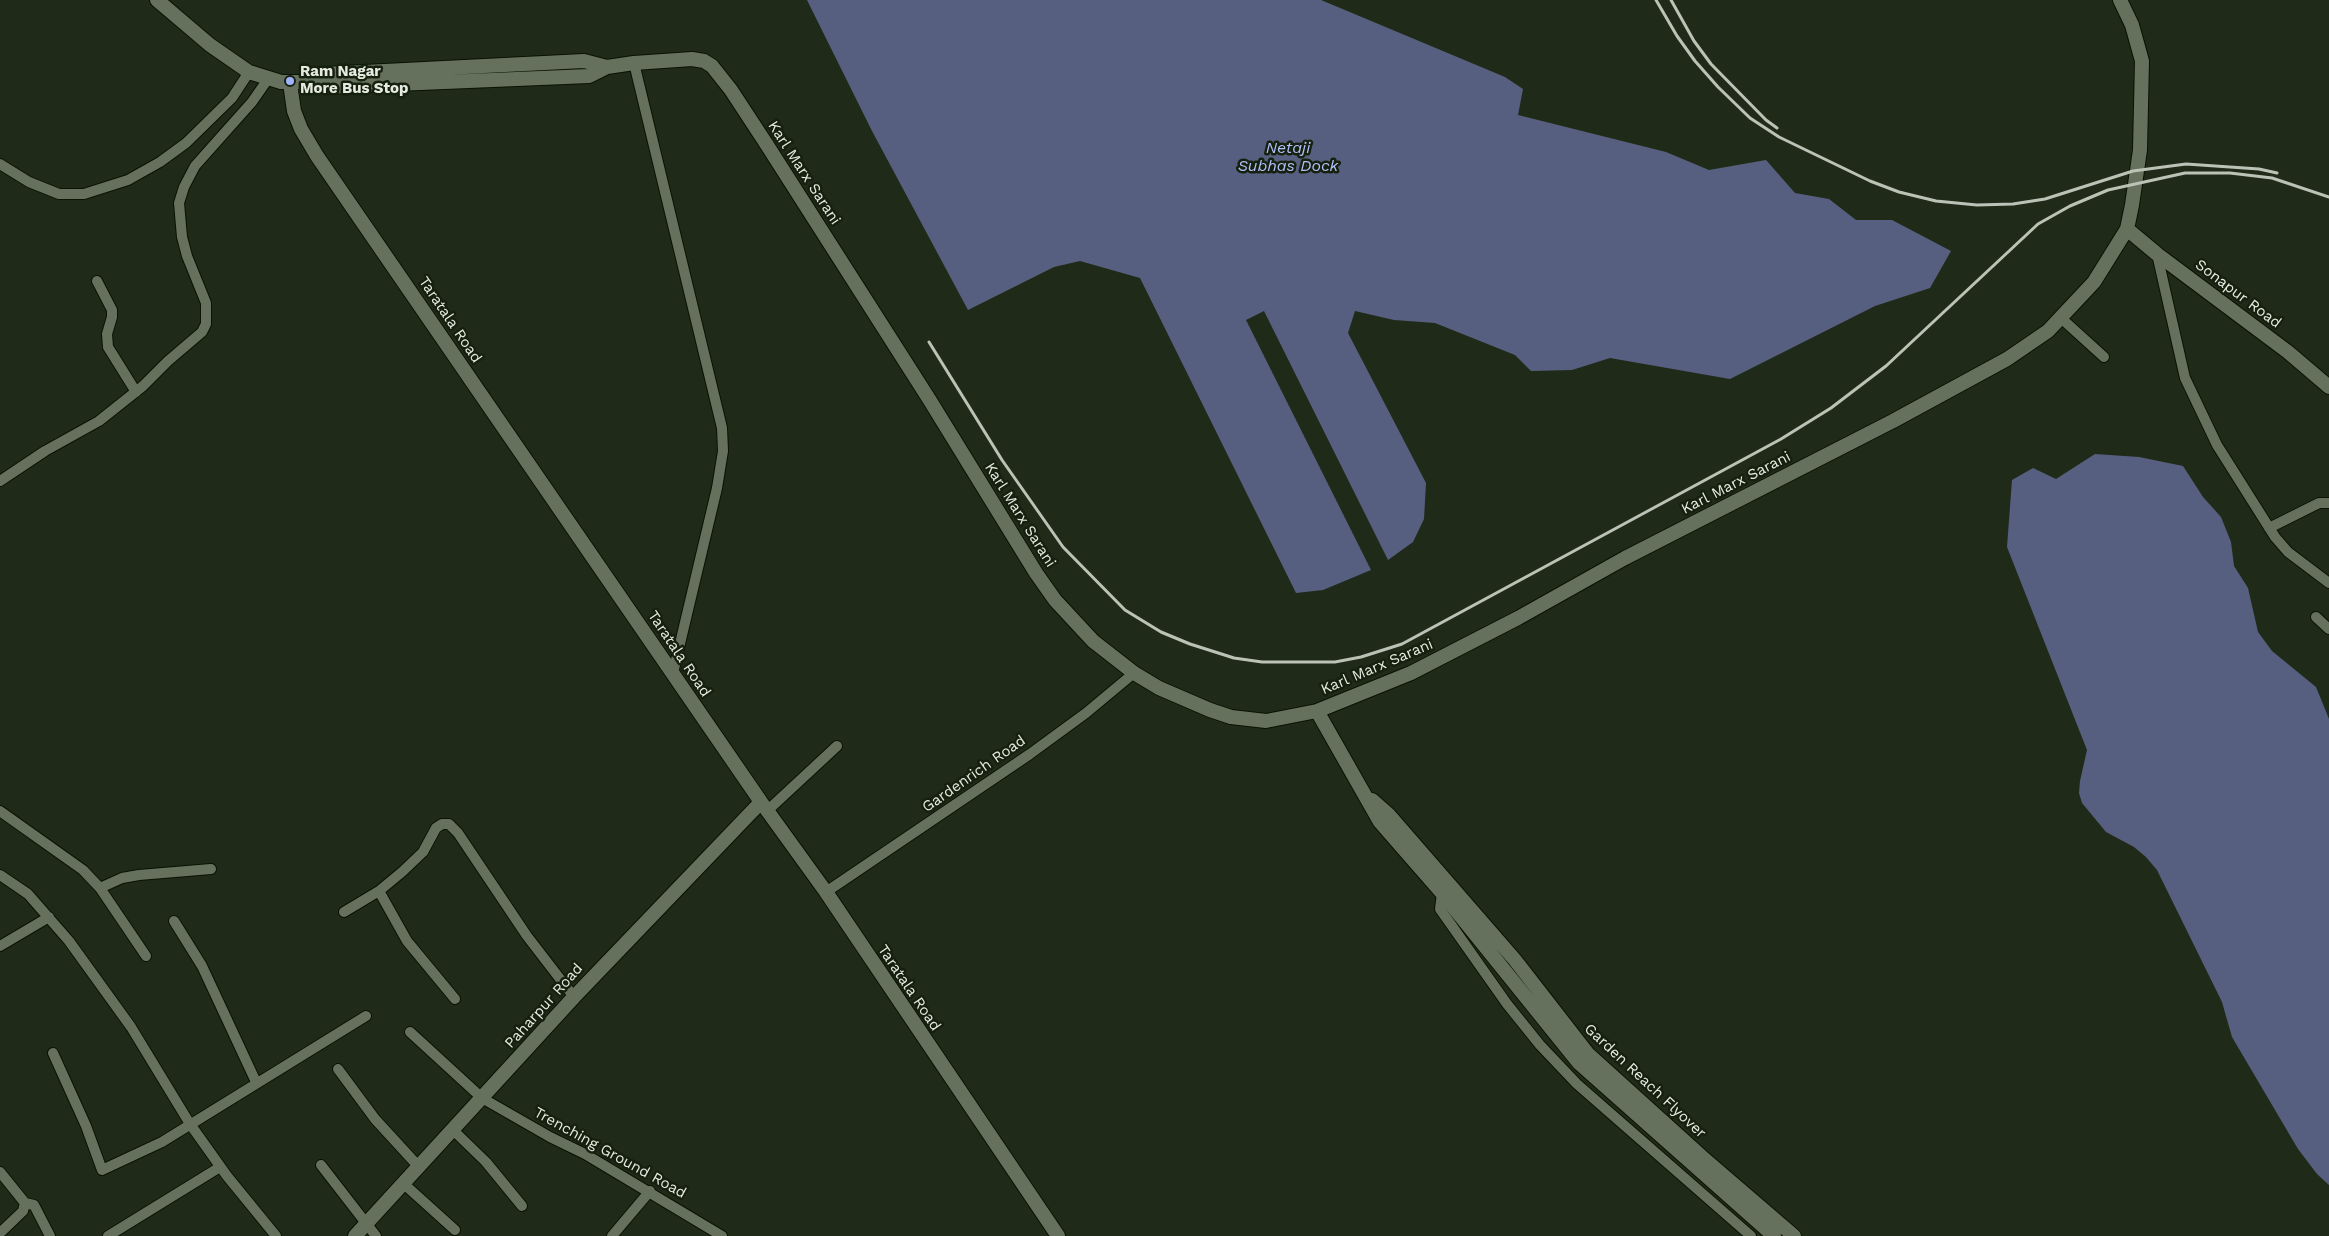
<!DOCTYPE html>
<style>
body{margin:0}
canvas{display:block;background:#202a18}
</style>
<canvas width="2329" height="1236"></canvas>
<script>
const c = document.querySelector('canvas').getContext('2d');
c.lineJoin = 'round';
function fill(path, color) {
  c.fillStyle = color;
  c.fill(path, 'evenodd');
}
function shape(rows) {
  const path = new Path2D();
  for (const r of rows) {
    path.moveTo(r[0], r[1]);
    for (let i = 2; i < r.length; i += 2) path.lineTo(r[i], r[i + 1]);
  }
  return path;
}
function strokePath(path, color, width, dash) {
  c.strokeStyle = color;
  c.lineWidth = width;
  c.lineCap = dash ? 'butt' : 'round';
  c.setLineDash(dash || []);
  c.stroke(path);
}
function label(font, color, halo, rows, align = 'center') {
  c.font = font + ' "Work Sans",sans-serif';
  c.lineWidth = 5;
  c.setLineDash([]);
  c.textBaseline = 'middle';
  c.strokeStyle = halo;
  c.fillStyle = color;
  for (const [text, x, y, turn = 0] of rows) {
    c.save();
    c.translate(x, y);
    c.rotate((+turn || 0) * Math.PI / 180);
    c.textAlign = isNaN(turn) ? turn : align;
    if (halo) c.strokeText(text, 0, 0);
    c.fillText(text, 0, 0);
    c.restore();
  }
}
fill(shape([
 [807,0,1321,0,1505,77,1523,89,1518,115,1666,152,1709,170,1766,160,1795,193,1829,199,1856,220,1892,220,1951,251,1930,288,1875,306,1730,379,1610,358,1572,370,1531,371,1515,355,1435,323,1394,320,1355,311,1348,333,1426,483,1424,519,1413,542,1388,560,1264,311,1246,320,1371,570,1323,590,1296,593,1140,278,1080,261,1054,267,968,310,872,131],
 [2095,454,2139,457,2183,466,2203,497,2221,517,2231,542,2234,566,2248,588,2258,632,2272,651,2316,687,2329,719,2329,1185,2317,1174,2298,1149,2232,1037,2222,1002,2157,870,2146,857,2134,847,2106,832,2082,803,2079,793,2080,781,2087,750,2007,547,2012,480,2033,468,2056,479]
]), '#565f7f');
const street = shape([
 [634,63,722,428,723,451,717,488,673,673],
 [0,164,29,182,59,194,84,194,128,180,160,162,186,143,232,98,249,72],
 [2157,254,2185,378,2217,445,2275,537,2288,552,2329,583],
 [97,281,112,310,112,317,107,334,108,347,136,392],
 [2061,318,2104,357],
 [0,481,45,451,99,421,143,386,168,361,202,332,206,324,206,303,187,256,182,237,179,203,184,187,195,166,252,102,268,79],
 [2269,528,2319,503,2329,503],
 [2316,617,2329,629],
 [0,811,83,870,100,888,146,956],
 [767,811,837,746],
 [0,875,28,894,69,941,131,1027,190,1124,227,1176,276,1236],
 [100,888,122,878,139,875,211,869],
 [379,891,407,941,455,999],
 [826,892,1030,754,1086,713,1134,673],
 [1442,893,1440,909,1507,1004,1540,1045,1577,1084,1751,1236],
 [344,912,379,891,402,872,423,852,436,828,442,824,449,824,458,833,527,936,574,997],
 [174,921,202,966,256,1082],
 [0,946,49,917],
 [410,1032,482,1098,550,1137,585,1154,722,1236],
 [53,1053,86,1126,102,1170,162,1142,366,1016],
 [338,1069,375,1119,419,1167],
 [453,1130,486,1162,522,1206],
 [321,1165,376,1236],
 [0,1172,25,1203,23,1211,0,1233],
 [404,1184,455,1230],
 [25,1203,34,1205,50,1236],
 [108,1236,220,1167],
 [612,1236,650,1191]
]);
const secondary = shape([
 [157,0,210,45,249,72,281,82,310,82,324,87,589,76,607,67,634,63,692,59,704,61,712,66,731,90,767,145,929,399,1036,573,1055,600,1093,641,1134,673,1159,688,1210,710,1231,717,1266,721,1317,711,1411,673,1518,618,1625,558,1893,421,2007,359,2048,331,2094,282,2127,229,2132,205,2140,150,2142,61,2132,25,2120,0],
 [310,82,325,74,584,61,607,67],
 [290,83,294,111,301,129,317,156,761,802,826,892,1058,1236],
 [2127,229,2157,254,2288,352,2329,387],
 [1317,711,1380,822,1442,893,1579,1063,1774,1236],
 [1372,800,1389,815,1515,960,1588,1054,1702,1157,1794,1236],
 [355,1236,574,997,761,802]
]);
strokePath(street, '#091203', 12);
strokePath(secondary, '#091203', 16);
strokePath(street, '#66715d', 10);
strokePath(secondary, '#66715d', 14);
strokePath(shape([
 [1656,0,1677,36,1695,61,1718,87,1750,118,1779,137,1870,181,1899,192,1936,201,1977,205,2013,204,2045,199,2133,171,2186,164,2259,169,2277,173],
 [1671,0,1694,41,1711,64,1766,120,1777,128],
 [929,342,1002,460,1063,547,1125,610,1161,632,1190,644,1234,658,1262,662,1335,662,1361,657,1402,644,1781,439,1831,408,1886,366,2038,224,2070,206,2108,190,2185,173,2230,173,2272,178,2329,197]
]), '#bbc2b6', 3);
for (const [x, y, r, color] of [
 [290,81,5,"#a0b3fd"]
]) {
  const dot = new Path2D();
  dot.arc(x, y, r, 0, 2 * Math.PI);
  c.fillStyle = color;
  c.fill(dot);
  strokePath(dot, '#16200f', 2);
}
label('bold 15px', '#e5ebe0', '#16200f', [
 ["Ram Nagar",300,72],
 ["More Bus Stop",300,89]
], 'left');
label('15px', '#e5ebe0', '#16200f', [
 ["Karl Marx Sarani",804,173,57],
 ["Sonapur Road",2238,294,37],
 ["Taratala Road",450,320,56],
 ["Karl Marx Sarani",1736,483,-27],
 ["Karl Marx Sarani",1020,515,58],
 ["Taratala Road",679,654,56],
 ["Karl Marx Sarani",1377,667,-23],
 ["Gardenrich Road",974,774,-35],
 ["Taratala Road",909,988,56],
 ["Paharpur Road",544,1006,-48],
 ["Garden Reach Flyover",1645,1081,43],
 ["Trenching Ground Road",610,1153,29]
]);
label('italic 16px', '#b1c1fa', '#16200f', [
 ["Netaji",1288,148],
 ["Subhas Dock",1288,166]
]);
</script>
